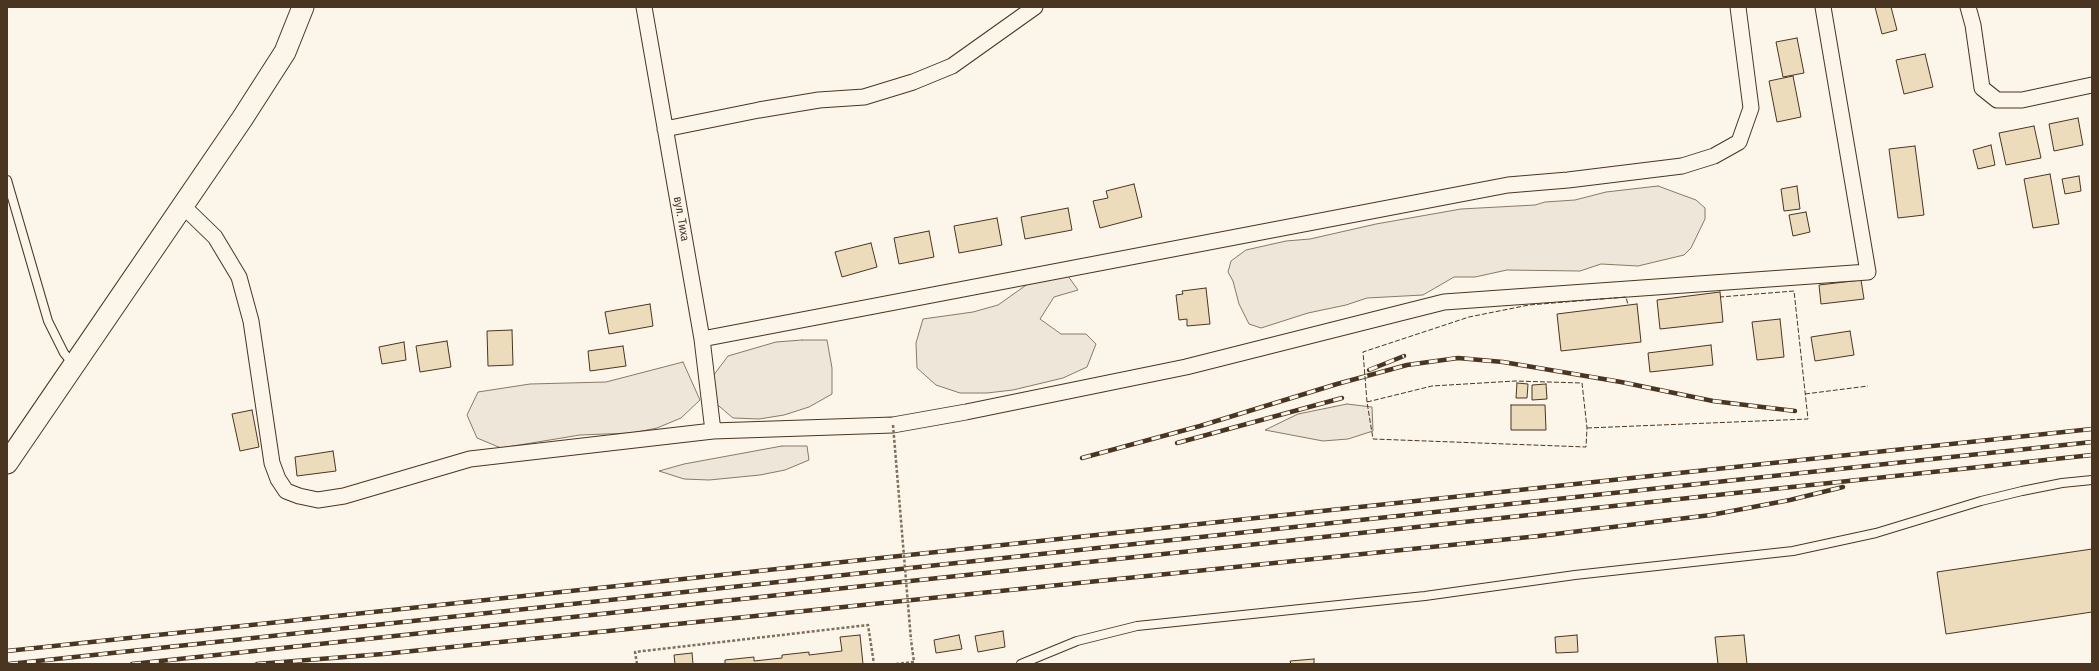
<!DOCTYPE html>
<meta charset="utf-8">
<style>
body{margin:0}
#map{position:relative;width:2099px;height:671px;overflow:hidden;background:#fbf6e9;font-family:"Fira Sans Condensed",sans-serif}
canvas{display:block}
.frame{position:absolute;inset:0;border:8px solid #4a3520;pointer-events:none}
</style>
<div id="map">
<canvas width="2099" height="671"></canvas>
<div class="frame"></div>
</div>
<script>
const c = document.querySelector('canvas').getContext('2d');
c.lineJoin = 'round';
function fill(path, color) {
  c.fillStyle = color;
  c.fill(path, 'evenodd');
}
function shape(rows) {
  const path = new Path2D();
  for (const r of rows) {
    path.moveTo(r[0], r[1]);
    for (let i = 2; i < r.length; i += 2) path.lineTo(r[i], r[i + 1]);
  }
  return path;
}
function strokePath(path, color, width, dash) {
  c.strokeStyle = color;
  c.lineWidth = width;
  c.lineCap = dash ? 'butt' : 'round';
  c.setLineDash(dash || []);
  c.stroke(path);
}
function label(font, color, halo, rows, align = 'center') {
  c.font = font + ' "Fira Sans Condensed",sans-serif';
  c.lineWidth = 3;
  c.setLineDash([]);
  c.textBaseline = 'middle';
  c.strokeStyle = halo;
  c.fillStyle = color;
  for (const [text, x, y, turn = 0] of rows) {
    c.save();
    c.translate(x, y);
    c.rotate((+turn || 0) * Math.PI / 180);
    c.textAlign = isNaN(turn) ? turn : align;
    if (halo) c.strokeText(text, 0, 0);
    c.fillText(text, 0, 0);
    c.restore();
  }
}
const green = shape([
 [1658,186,1696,200,1705,208,1705,219,1691,248,1684,255,1638,266,1601,264,1580,271,1507,270,1475,277,1454,277,1423,295,1367,298,1346,305,1308,313,1261,328,1249,324,1239,304,1233,281,1228,272,1231,261,1246,250,1286,241,1310,239,1376,224,1461,209,1535,205,1545,202,1575,200,1606,192,1658,186],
 [1063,269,1078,290,1054,297,1040,319,1061,334,1086,334,1096,344,1087,367,1063,378,1013,390,987,393,960,393,936,385,917,368,916,343,923,319,973,312,998,305,1039,276,1063,269],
 [802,340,827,340,832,368,832,394,809,407,784,415,759,419,733,418,713,401,713,376,728,356,776,342,802,340],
 [683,362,700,400,681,418,657,428,632,433,580,435,501,448,477,438,467,415,478,392,530,384,606,382,683,362],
 [1347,404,1372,407,1373,431,1348,439,1323,441,1265,430,1298,414,1347,404],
 [782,446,807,446,809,460,785,470,760,475,709,480,684,479,659,471,684,464,782,446]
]);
fill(green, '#ede6d9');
strokePath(green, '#887966', 1);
const building = shape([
 [1875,7,1891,7,1897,30,1882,34,1875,7],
 [1797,38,1804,73,1783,77,1776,42,1797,38],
 [1925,54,1933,87,1904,94,1896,60,1925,54],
 [1793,76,1801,117,1777,122,1769,81,1793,76],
 [2078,118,2083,145,2054,151,2049,124,2078,118],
 [2034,126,2041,158,2006,165,1999,133,2034,126],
 [1991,145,1995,165,1978,169,1973,150,1991,145],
 [1915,146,1924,215,1898,218,1889,149,1915,146],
 [2050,174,2059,224,2033,228,2024,179,2050,174],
 [2079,176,2081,191,2065,194,2062,179,2079,176],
 [1134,184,1142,217,1100,228,1093,201,1108,198,1106,191,1134,184],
 [1797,186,1800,209,1784,211,1781,189,1797,186],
 [1068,208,1072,230,1025,239,1021,217,1068,208],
 [1806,212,1810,232,1793,236,1789,215,1806,212],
 [997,218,1002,245,959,253,954,226,997,218],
 [929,231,934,257,899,264,894,238,929,231],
 [871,243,877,267,842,277,835,252,871,243],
 [1861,280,1864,299,1821,304,1819,285,1861,280],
 [1206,288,1210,324,1187,326,1187,319,1179,320,1176,295,1183,294,1182,291,1206,288],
 [1720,292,1723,322,1660,329,1657,300,1720,292],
 [650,304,653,326,609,334,605,312,650,304],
 [1637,304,1641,342,1561,351,1557,314,1637,304],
 [1780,319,1784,357,1757,360,1752,322,1780,319],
 [512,330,513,365,488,366,487,331,512,330],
 [1850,331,1854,355,1815,361,1811,337,1850,331],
 [447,341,451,367,420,372,416,346,447,341],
 [404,342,406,360,382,364,379,347,404,342],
 [1711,345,1713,365,1650,372,1648,353,1711,345],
 [623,346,626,366,590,371,588,351,623,346],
 [1517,383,1528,384,1527,398,1516,398,1517,383],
 [1546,384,1547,399,1532,400,1532,385,1546,384],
 [1511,405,1545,405,1546,430,1511,430,1511,405],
 [252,410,259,447,240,451,232,414,252,410],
 [333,451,336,471,297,476,295,457,333,451],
 [2092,549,2092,612,1946,634,1937,572,2092,549],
 [1003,631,1005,647,978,652,975,636,1003,631],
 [860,635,863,664,722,664,725,664,725,660,754,657,754,661,782,658,782,655,809,652,809,655,842,651,840,637,860,635],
 [959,635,962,649,936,653,934,640,959,635],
 [1577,635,1578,652,1556,653,1555,637,1577,635],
 [1744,635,1747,664,1718,664,1715,637,1744,635],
 [692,653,693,664,675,664,674,655,692,653],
 [1314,659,1314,664,1291,664,1290,661,1314,659]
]);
fill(building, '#ecdcbc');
strokePath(building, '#4a3520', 1);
const lane = shape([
 [7,180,48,321,64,353,73,364],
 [1021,664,1077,641,1137,626,1425,596,1575,575,1793,551,1876,533,1981,501,2022,491,2062,483,2092,480]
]);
const street = shape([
 [644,7,702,339,713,431],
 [1968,7,1973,25,1982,88,1997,100,2022,100,2092,85],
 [665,129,759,110,819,100,864,97,913,82,952,66,1035,7],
 [183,206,215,237,239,277,251,321,272,463,278,479,286,491,299,496,318,500,344,496,470,459,713,431,893,425,966,412,1186,367,1444,302,1868,272,1823,7],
 [702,339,1508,185,1568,180,1682,166,1714,156,1739,142,1751,108,1738,7]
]);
const secondary = shape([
 [7,463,242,119,285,52,303,7]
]);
strokePath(lane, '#4a3520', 10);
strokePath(street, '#4a3520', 17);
strokePath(secondary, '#4a3520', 23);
strokePath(shape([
 [637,664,635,652,868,625,874,664],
 [896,664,914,662,911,640]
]), '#7f6f5c', 2.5, [3, 2]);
strokePath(lane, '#fbf6e9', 8);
strokePath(street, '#fbf6e9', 15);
strokePath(secondary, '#fbf6e9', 21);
const rail = shape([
 [1369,370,1404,356],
 [1177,443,1342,398],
 [1082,458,1200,426,1337,384,1407,365,1458,358,1503,362,1621,382,1713,401,1795,411],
 [7,651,2092,429],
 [9,664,2092,442],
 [132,664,2092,455],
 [257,664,383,654,1539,536,1711,515,1790,500,1843,487]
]);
strokePath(rail, '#4a3520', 4.5);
strokePath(rail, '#fbf6e9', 3, [9]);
strokePath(shape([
 [893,425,911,640]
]), '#7f6f5c', 2.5, [3, 2]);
strokePath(shape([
 [1805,394,1868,386],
 [1367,402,1432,386,1515,381,1582,383,1587,428,1586,447,1373,439,1367,402,1363,352,1469,317,1529,305,1626,297,1628,305],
 [1587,428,1808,419,1794,291,1720,297]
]), '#4a3520', 1, [5, 2]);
label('12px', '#4a3520', '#fbf6e9', [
 ["вул. Тиха",681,219,80]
]);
</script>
